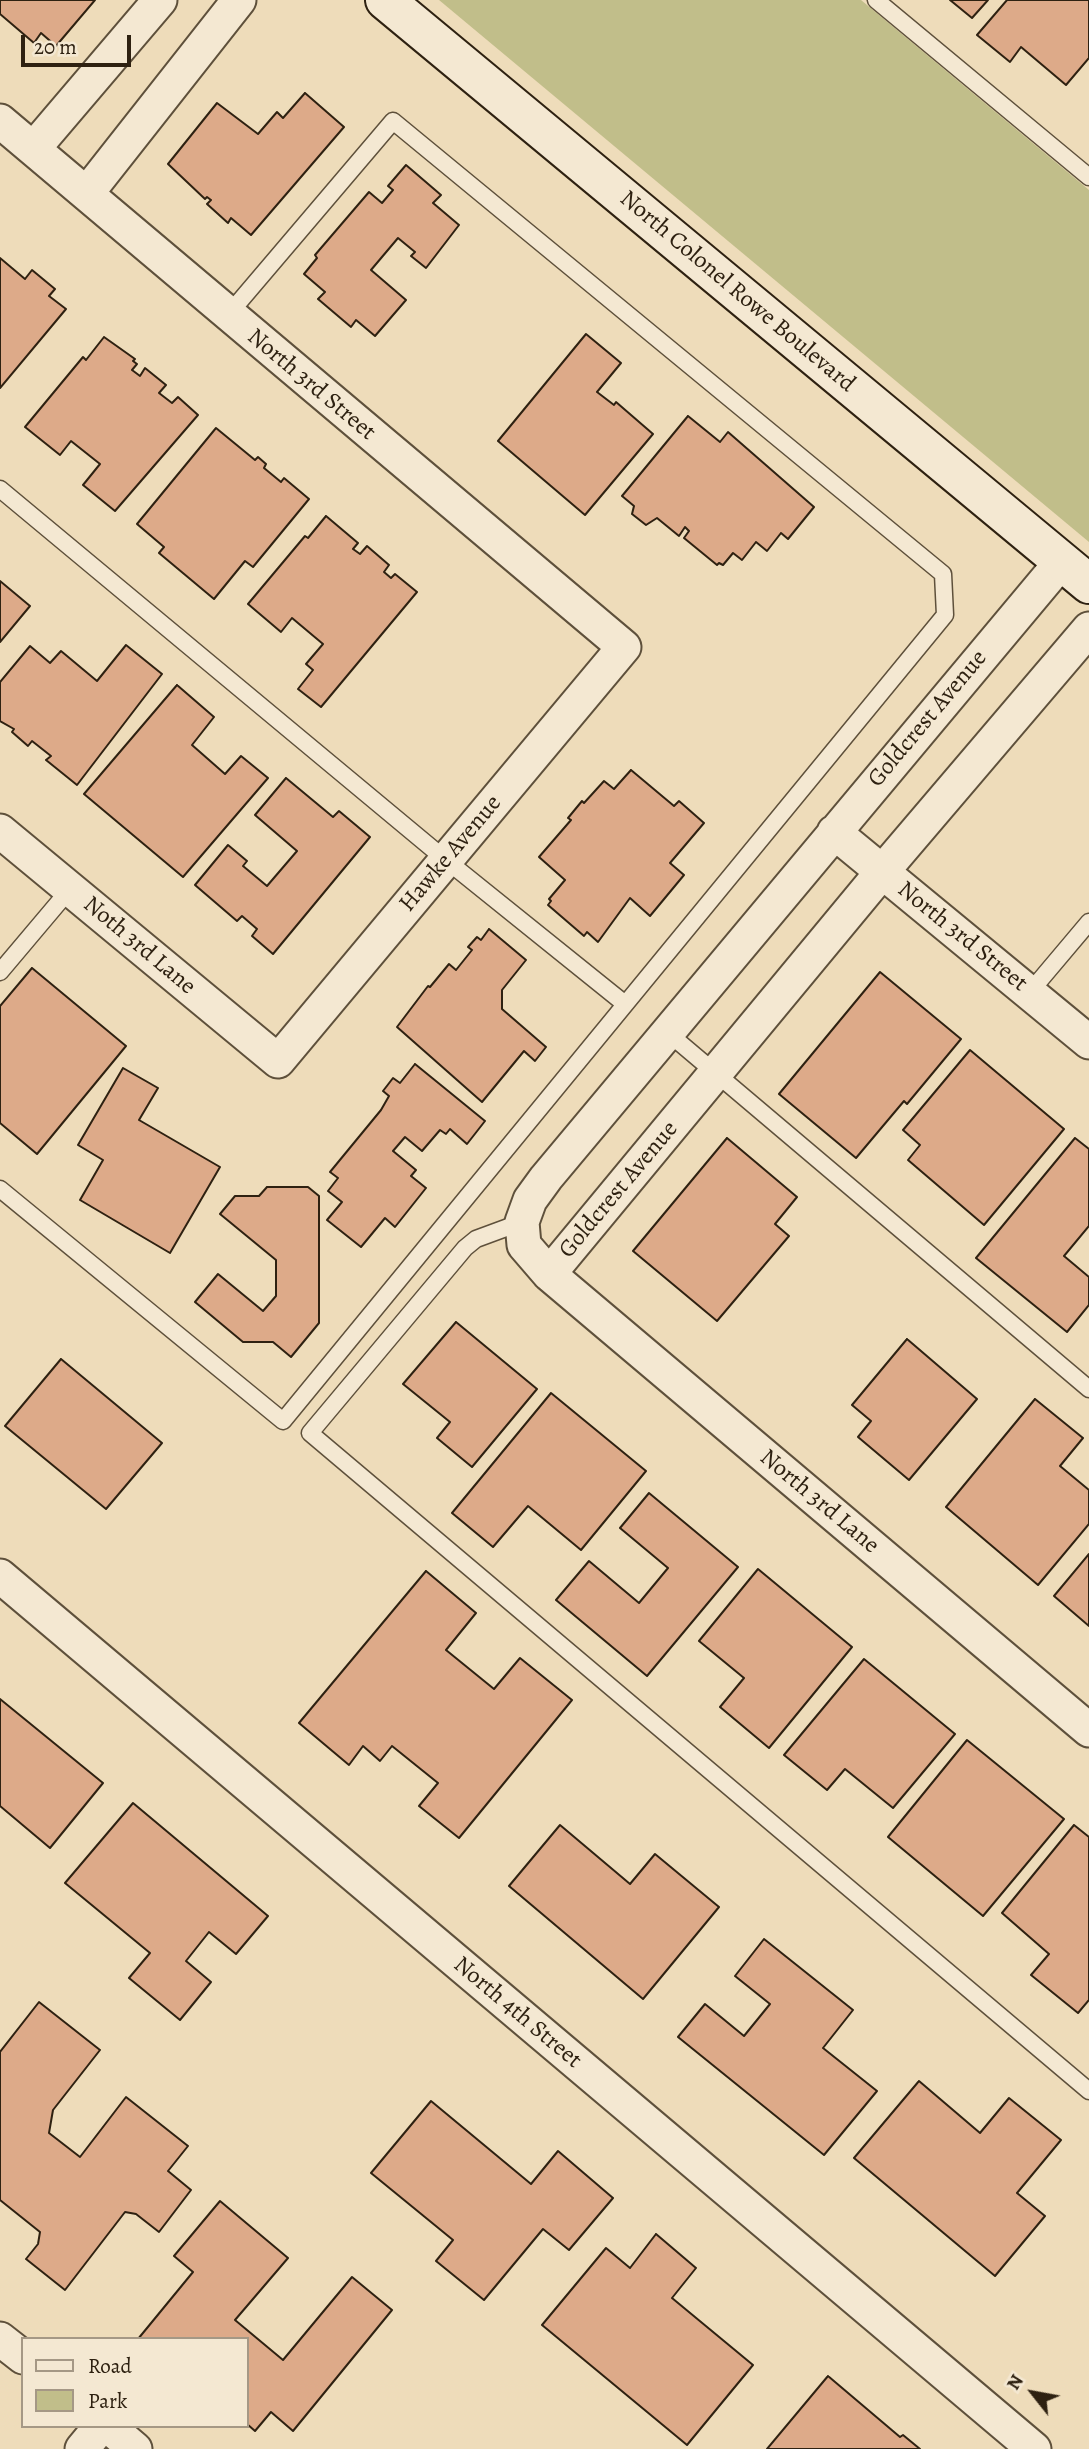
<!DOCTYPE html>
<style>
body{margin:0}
#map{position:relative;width:1089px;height:2449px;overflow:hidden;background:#eedcba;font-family:Alegreya,serif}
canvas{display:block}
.legend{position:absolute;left:21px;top:2337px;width:228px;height:91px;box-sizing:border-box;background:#f4e8d2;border:2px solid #a59885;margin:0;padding:9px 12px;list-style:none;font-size:21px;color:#2e2111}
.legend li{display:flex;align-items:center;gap:14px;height:35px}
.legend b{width:35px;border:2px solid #a59885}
.north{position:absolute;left:998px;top:2358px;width:70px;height:70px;-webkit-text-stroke:5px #f4e8d2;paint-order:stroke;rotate:301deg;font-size:19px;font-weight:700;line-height:28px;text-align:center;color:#2e2111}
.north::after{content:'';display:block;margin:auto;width:24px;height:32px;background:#2e2111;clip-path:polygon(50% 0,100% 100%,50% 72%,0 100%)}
.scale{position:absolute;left:21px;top:35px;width:110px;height:32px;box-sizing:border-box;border:4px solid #2e2111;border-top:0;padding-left:9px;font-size:21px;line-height:24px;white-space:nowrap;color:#2e2111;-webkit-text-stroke:5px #f4e8d2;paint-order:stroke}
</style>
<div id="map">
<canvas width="1089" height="2449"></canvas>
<ul class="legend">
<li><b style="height:9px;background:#f4e8d2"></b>Road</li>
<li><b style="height:19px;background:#c1be8a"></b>Park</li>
</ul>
<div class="north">N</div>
<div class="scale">20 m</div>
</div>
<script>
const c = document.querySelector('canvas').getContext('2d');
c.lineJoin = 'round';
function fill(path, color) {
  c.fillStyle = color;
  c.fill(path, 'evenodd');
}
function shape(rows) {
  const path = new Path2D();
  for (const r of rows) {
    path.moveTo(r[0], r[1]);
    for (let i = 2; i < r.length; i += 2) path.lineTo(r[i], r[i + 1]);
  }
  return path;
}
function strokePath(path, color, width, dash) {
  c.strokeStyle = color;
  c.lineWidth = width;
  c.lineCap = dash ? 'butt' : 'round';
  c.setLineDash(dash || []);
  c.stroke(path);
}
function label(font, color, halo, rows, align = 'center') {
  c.font = font + ' Alegreya,serif';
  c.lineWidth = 5;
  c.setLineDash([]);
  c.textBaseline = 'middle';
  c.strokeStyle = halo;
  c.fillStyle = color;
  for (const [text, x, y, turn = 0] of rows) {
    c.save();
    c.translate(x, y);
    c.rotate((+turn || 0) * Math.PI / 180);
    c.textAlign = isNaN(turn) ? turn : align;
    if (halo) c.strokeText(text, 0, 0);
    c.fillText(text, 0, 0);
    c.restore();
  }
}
fill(shape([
 [439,0,861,0,1089,190,1089,542]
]), '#c1be8a');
const building = shape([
 [0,0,95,0,56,46,41,33,34,43,0,14,0,0],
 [950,0,988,0,972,18,950,0],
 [1007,0,1089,0,1089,58,1066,85,1021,47,1010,62,977,35,1007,0],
 [305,93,344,127,251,235,231,218,228,223,207,204,211,200,207,197,205,199,168,164,217,103,258,134,277,112,283,118,305,93],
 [406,165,441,195,433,203,459,225,426,268,411,256,415,252,398,238,371,270,406,300,375,336,356,320,351,327,318,299,325,292,304,274,317,258,315,255,369,192,382,203,393,190,388,186,406,165],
 [0,258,25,279,32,270,55,289,49,296,66,309,0,388,0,258],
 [586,334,621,363,597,392,614,405,616,402,653,434,585,515,498,441,586,334],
 [104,337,135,359,133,361,137,364,132,370,140,376,145,368,166,385,159,393,172,403,178,397,198,415,115,511,83,485,100,464,71,441,60,455,25,427,83,357,86,360,104,337],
 [688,416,720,442,728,432,814,507,788,539,781,533,767,551,756,542,742,560,733,553,723,565,719,563,717,565,684,538,689,531,685,527,679,536,657,518,646,525,632,514,634,506,622,496,688,416],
 [216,428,255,460,258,457,266,464,264,468,281,482,284,478,309,499,253,567,245,561,214,599,159,553,164,547,137,524,216,428],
 [326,516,358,543,353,549,360,554,367,546,389,565,384,572,391,578,395,574,417,592,321,707,298,689,313,670,306,664,323,644,292,618,281,632,248,604,305,536,308,538,326,516],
 [0,581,30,606,0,642,0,581],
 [126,645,162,674,77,785,46,760,51,756,32,741,28,746,12,732,14,729,0,721,0,682,30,646,50,663,61,651,97,681,126,645],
 [177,685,214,717,192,745,225,774,241,756,268,778,183,877,84,794,177,685],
 [631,770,674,806,679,801,704,823,670,863,684,875,650,916,630,898,598,942,587,932,584,936,548,905,551,901,549,899,565,880,539,857,571,820,568,818,582,801,584,803,604,781,614,789,631,770],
 [286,778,333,817,339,811,370,837,273,954,252,936,257,929,242,916,237,921,195,885,228,845,247,861,243,866,267,886,297,851,255,815,286,778],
 [489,929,526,960,502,990,502,1009,546,1047,535,1061,524,1051,482,1102,397,1027,428,986,430,987,449,964,456,970,472,950,468,947,477,937,481,940,489,929],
 [32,968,126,1046,37,1154,0,1123,0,1006,32,968],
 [880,972,961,1039,907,1104,904,1101,856,1158,779,1094,880,972],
 [970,1050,1064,1129,984,1225,908,1160,920,1145,903,1130,970,1050],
 [415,1064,485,1121,467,1144,450,1129,446,1134,440,1130,422,1151,405,1137,393,1151,416,1170,411,1176,426,1188,395,1227,385,1218,361,1247,327,1220,342,1202,328,1191,338,1178,330,1172,381,1110,389,1096,383,1091,393,1078,400,1083,415,1064],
 [123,1068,158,1088,139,1120,220,1167,170,1253,80,1200,103,1160,78,1145,123,1068],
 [727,1138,797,1197,775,1224,789,1236,717,1321,633,1251,727,1138],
 [1075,1138,1089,1149,1089,1226,1064,1256,1089,1277,1089,1305,1067,1332,976,1258,1075,1138],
 [267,1187,308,1187,319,1196,319,1323,291,1357,273,1342,243,1342,195,1302,218,1274,263,1311,276,1296,276,1260,220,1214,235,1196,259,1196,267,1187],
 [456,1322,537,1389,472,1467,437,1438,450,1422,403,1384,456,1322],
 [907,1339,977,1399,909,1480,858,1437,871,1421,852,1405,907,1339],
 [61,1359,162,1443,106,1509,5,1426,61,1359],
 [551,1393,646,1471,581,1550,528,1506,493,1547,452,1513,551,1393],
 [1035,1399,1083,1438,1060,1466,1089,1490,1089,1524,1038,1585,946,1507,1035,1399],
 [649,1493,738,1567,647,1676,556,1600,589,1561,639,1603,668,1568,620,1528,649,1493],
 [1089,1554,1089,1626,1054,1596,1089,1554],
 [758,1569,852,1647,769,1748,720,1707,744,1678,699,1641,758,1569],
 [426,1571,476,1613,446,1650,494,1689,520,1658,572,1700,459,1838,419,1806,438,1783,392,1746,380,1761,363,1746,349,1765,299,1723,426,1571],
 [864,1659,955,1734,893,1808,845,1769,827,1790,784,1755,864,1659],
 [0,1699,103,1783,50,1848,0,1806,0,1699],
 [967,1740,1064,1819,983,1916,888,1837,967,1740],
 [133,1803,268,1916,236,1954,209,1932,186,1961,211,1982,180,2020,129,1978,150,1953,65,1883,133,1803],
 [560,1825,630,1884,655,1854,719,1907,643,1999,509,1886,560,1825],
 [1074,1825,1089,1837,1089,2000,1078,2013,1031,1975,1049,1954,1002,1913,1074,1825],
 [764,1939,853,2010,823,2048,877,2091,824,2155,678,2037,705,2004,744,2036,770,2004,735,1976,764,1939],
 [39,2002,100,2050,53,2110,49,2133,80,2157,126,2097,188,2146,168,2171,191,2190,159,2232,136,2214,125,2212,65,2290,26,2259,38,2244,40,2232,0,2200,0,2052,39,2002],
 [919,2081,980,2133,1009,2098,1061,2140,1017,2193,1045,2216,995,2276,854,2158,919,2081],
 [431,2101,531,2184,558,2151,613,2198,569,2250,543,2229,484,2300,436,2261,453,2240,371,2173,431,2101],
 [220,2201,288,2258,235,2320,283,2360,352,2277,392,2310,293,2431,271,2412,255,2431,247,2424,247,2339,138,2339,193,2272,174,2256,220,2201],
 [656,2234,696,2268,672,2298,753,2365,687,2445,542,2325,606,2248,630,2268,656,2234],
 [828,2376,900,2437,903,2435,920,2449,767,2449,828,2376]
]);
fill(building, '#ddaa89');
strokePath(building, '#2e2111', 2);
const lane = shape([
 [876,0,1089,177],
 [0,489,446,860,625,1004],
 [0,972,70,889],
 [1030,992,1089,922],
 [667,1032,1089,1389],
 [0,1189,283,1421,945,615,943,574,393,121,228,315],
 [522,1222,476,1239,465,1248,310,1433,1089,2091]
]);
const street = shape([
 [0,121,624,647,278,1061,0,831],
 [34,148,160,0],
 [87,193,239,0],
 [1062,561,546,1178,530,1200,522,1222,524,1245,549,1274,1089,1730],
 [834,832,1089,1042],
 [549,1274,882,872,1089,629],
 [0,1576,1034,2449],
 [0,2339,23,2357],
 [108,2426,135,2449],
 [82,2449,101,2426]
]);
const secondary = shape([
 [385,0,1089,584]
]);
strokePath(lane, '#5e503b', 19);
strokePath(street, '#5e503b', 37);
strokePath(secondary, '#2e2111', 42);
strokePath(lane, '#f4e8d2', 16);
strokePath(street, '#f4e8d2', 33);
strokePath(secondary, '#f4e8d2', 38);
label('24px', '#2e2111', '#f4e8d2', [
 ["North Colonel Rowe Boulevard",737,292,40],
 ["North 3rd Street",311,385,40],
 ["Goldcrest Avenue",928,719,-50],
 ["Hawke Avenue",451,854,-50],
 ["North 3rd Street",962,937,39],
 ["Noth 3rd Lane",139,946,40],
 ["Goldcrest Avenue",619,1190,-50],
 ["North 3rd Lane",819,1502,40],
 ["North 4th Street",517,2013,40]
]);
</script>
